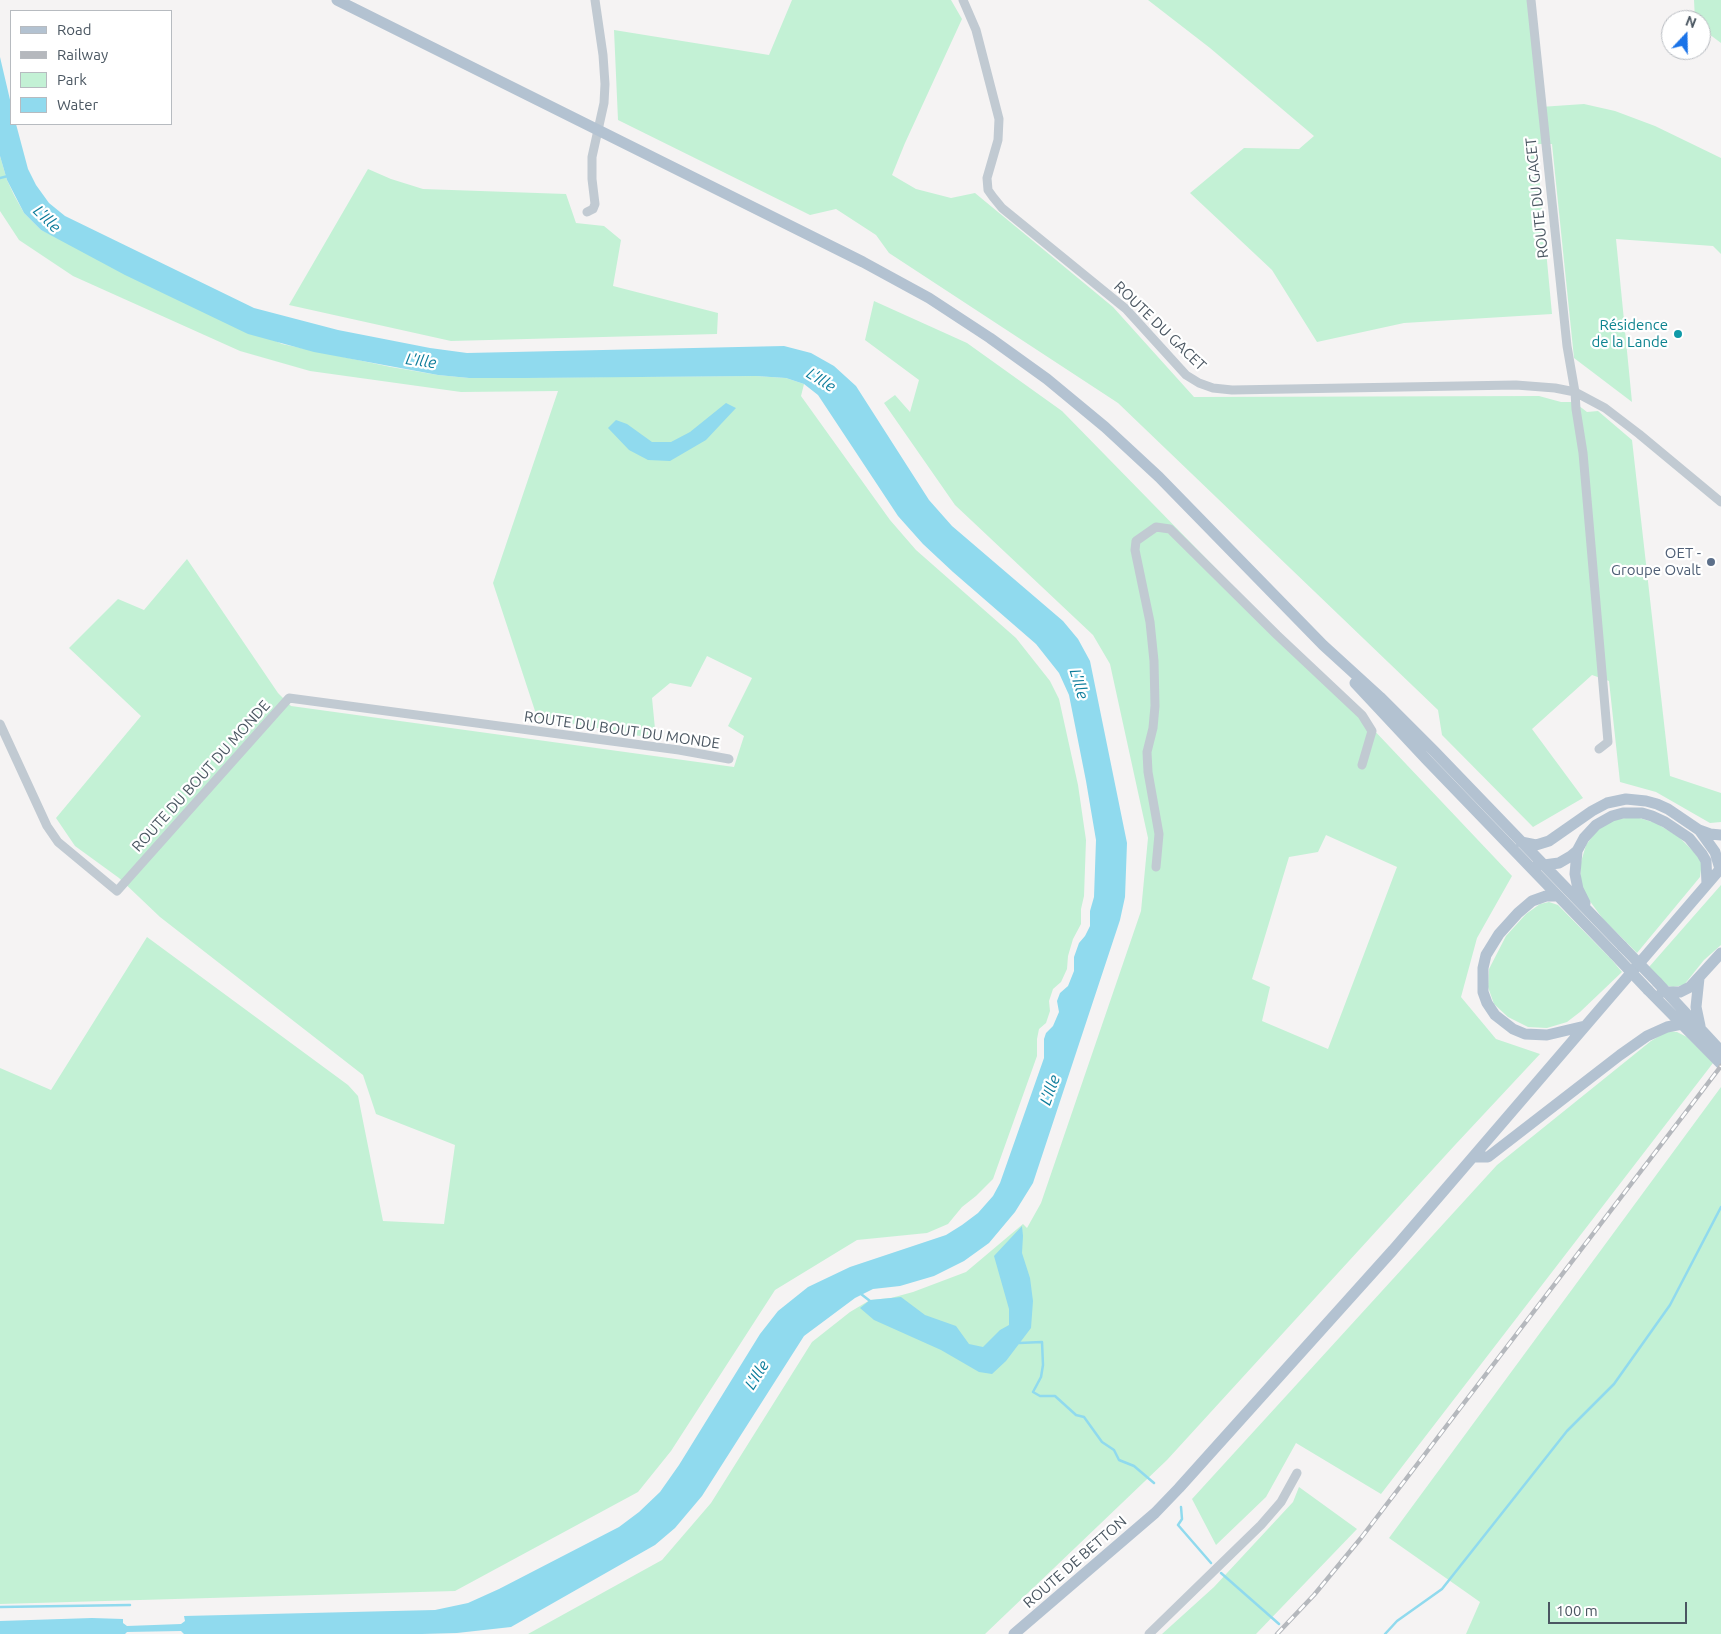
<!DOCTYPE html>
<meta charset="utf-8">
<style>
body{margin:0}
#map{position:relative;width:1721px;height:1634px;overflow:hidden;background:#f5f3f3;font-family:Ubuntu,sans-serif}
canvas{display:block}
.legend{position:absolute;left:10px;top:10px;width:162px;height:115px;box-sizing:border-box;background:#fff;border:1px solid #b7bbc0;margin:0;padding:6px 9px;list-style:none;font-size:15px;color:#4a5661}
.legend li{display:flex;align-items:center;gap:10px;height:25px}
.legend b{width:25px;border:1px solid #b7bbc0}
.north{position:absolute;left:1661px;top:10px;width:50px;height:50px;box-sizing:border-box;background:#fff;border:1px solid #b7bbc0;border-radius:50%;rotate:21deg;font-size:14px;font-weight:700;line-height:20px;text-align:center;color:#4a5661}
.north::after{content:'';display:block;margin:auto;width:18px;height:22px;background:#1a73e8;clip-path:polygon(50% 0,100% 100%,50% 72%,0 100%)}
.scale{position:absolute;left:1548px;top:1602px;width:139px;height:22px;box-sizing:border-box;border:2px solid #4a5661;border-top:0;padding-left:6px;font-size:15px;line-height:18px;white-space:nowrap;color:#4a5661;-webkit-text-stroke:4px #fff;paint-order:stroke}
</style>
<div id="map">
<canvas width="1721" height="1634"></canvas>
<ul class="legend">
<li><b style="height:6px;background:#b3c2d1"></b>Road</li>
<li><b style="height:6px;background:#b5b8bd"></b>Railway</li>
<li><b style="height:14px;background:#c3f1d5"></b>Park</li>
<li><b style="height:14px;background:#90daee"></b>Water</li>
</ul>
<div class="north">N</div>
<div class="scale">100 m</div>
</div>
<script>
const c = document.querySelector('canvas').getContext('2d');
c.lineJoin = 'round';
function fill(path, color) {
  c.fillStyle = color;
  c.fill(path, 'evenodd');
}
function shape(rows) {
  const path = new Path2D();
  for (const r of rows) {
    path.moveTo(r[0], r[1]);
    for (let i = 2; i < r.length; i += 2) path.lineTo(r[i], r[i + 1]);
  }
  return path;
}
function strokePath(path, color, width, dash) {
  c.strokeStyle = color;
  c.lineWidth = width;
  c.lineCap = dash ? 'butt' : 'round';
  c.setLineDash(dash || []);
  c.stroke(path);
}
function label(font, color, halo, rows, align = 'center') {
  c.font = font + ' Ubuntu,sans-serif';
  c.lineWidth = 4.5;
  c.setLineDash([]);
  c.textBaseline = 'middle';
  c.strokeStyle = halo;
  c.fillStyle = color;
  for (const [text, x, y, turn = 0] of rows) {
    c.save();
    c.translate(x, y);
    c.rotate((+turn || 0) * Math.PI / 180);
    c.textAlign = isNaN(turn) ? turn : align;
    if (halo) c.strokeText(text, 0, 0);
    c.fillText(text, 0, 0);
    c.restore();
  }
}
fill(shape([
 [792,0,951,0,962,19,905,143,892,175,916,189,951,198,975,193,1113,307,1194,397,1539,396,1561,402,1574,402,1587,412,1598,411,1632,440,1670,776,1721,793,1721,822,1710,823,1656,792,1620,782,1609,681,1592,675,1532,729,1583,798,1533,827,1442,735,1438,710,1118,403,889,253,876,235,836,209,810,215,618,120,614,30,769,55],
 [1148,0,1528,0,1540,107,1584,104,1615,111,1655,126,1721,158,1721,254,1713,246,1616,239,1632,402,1574,358,1552,144,1536,144,1552,314,1404,323,1317,342,1272,270,1190,193,1244,148,1299,149,1314,136,1210,48],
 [1694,0,1721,0,1721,43,1701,28,1701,20,1695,20],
 [0,156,7,180,14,195,24,213,41,230,282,344,391,367,438,375,469,378,756,376,786,378,804,384,801,396,890,520,916,550,1016,638,1050,681,1059,699,1078,785,1086,840,1084,896,1081,909,1081,924,1073,939,1068,956,1067,969,1061,982,1053,989,1049,1001,1050,1011,1046,1023,1039,1029,1037,1039,1037,1056,993,1179,976,1196,962,1207,948,1224,927,1233,857,1240,775,1290,671,1451,638,1492,455,1591,0,1604,0,1068,51,1090,147,937,348,1085,358,1096,383,1221,444,1224,455,1145,376,1114,363,1075,160,917,119,878,75,846,56,818,141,716,69,648,118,599,144,610,187,559,278,693,291,706,734,767,744,736,728,726,752,678,707,656,691,687,670,683,652,698,656,739,537,717,493,583,558,391,461,392,310,371,240,351,73,276,19,240,0,211],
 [368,169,391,179,423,189,566,194,576,223,604,226,621,240,613,286,718,313,717,334,451,341,289,305],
 [874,301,967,343,1062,411,1371,727,1512,876,1477,938,1461,997,1496,1039,1540,1054,1455,1145,1167,1460,985,1634,528,1634,662,1560,711,1503,812,1342,850,1312,870,1300,891,1298,913,1292,966,1272,1023,1224,1027,1228,1041,1203,1141,911,1148,838,1110,664,1093,635,955,505,884,403,895,395,910,412,919,380,865,340],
 [1326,835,1397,867,1328,1049,1262,1021,1270,987,1252,979,1289,857,1318,852],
 [1636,817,1656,823,1679,837,1693,851,1702,862,1700,877,1637,953,1603,919,1589,900,1580,883,1581,862,1586,845,1598,829,1616,819],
 [1721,885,1721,945,1704,960,1684,985,1673,987,1664,985,1649,967],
 [1549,902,1558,905,1612,960,1622,972,1580,1012,1567,1022,1547,1028,1528,1027,1508,1017,1494,1004,1488,987,1489,969,1506,936,1526,914,1540,904],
 [1668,1031,1677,1032,1687,1037,1713,1063,1381,1494,1296,1443,1266,1497,1216,1545,1192,1499,1497,1165,1651,1041],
 [1721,1087,1721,1634,1466,1634,1480,1602,1389,1538],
 [1299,1487,1357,1529,1256,1634,1162,1634,1214,1587,1293,1502]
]), '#c3f1d5');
fill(shape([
 [0,57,11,104,11,124,16,124,28,169,36,185,49,203,65,216,254,308,338,330,430,348,467,353,784,346,811,353,834,366,856,386,929,500,952,526,1063,621,1078,639,1090,661,1127,843,1125,897,1120,920,1033,1183,1015,1212,989,1243,964,1261,934,1276,900,1286,873,1289,855,1298,804,1336,702,1496,675,1528,655,1545,511,1627,457,1633,422,1634,184,1634,181,1631,127,1632,125,1634,0,1634,0,1621,92,1618,123,1619,123,1623,127,1626,181,1624,185,1621,184,1616,435,1610,468,1603,499,1589,619,1527,639,1512,660,1492,679,1465,760,1334,778,1311,808,1287,850,1267,946,1235,962,1225,978,1213,993,1196,1000,1183,1044,1058,1044,1039,1046,1033,1053,1026,1059,1012,1057,1001,1060,993,1068,986,1074,971,1074,957,1079,943,1085,936,1090,926,1090,911,1094,897,1096,840,1086,781,1069,695,1059,673,1036,644,953,572,923,544,898,516,818,395,804,384,786,378,756,376,525,378,469,378,438,375,314,352,248,334,125,275,41,230,24,213,7,180,0,156],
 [726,403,736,408,706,440,670,461,648,460,629,450,608,428,616,420,627,424,652,442,671,442,690,432],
 [1022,1226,1023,1236,1022,1253,1030,1278,1033,1301,1031,1328,1006,1361,992,1374,979,1372,941,1350,874,1320,860,1308,870,1300,901,1297,925,1315,956,1326,969,1344,983,1347,1000,1330,1009,1325,1009,1309,994,1256]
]), '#90daee');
strokePath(shape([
 [0,178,8,176],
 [861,1294,870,1301],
 [1019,1343,1042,1342,1043,1365,1041,1377,1033,1392,1040,1396,1055,1396,1076,1415,1084,1417,1102,1442,1114,1450,1119,1460,1134,1466,1154,1483],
 [1181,1507,1182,1519,1178,1525,1211,1563],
 [1221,1573,1279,1624],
 [0,1607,130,1605],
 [1385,1634,1397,1621,1442,1589,1567,1431,1614,1384,1670,1305,1721,1207]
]), '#90daee', 2.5);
strokePath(shape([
 [963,0,976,30,999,119,998,140,987,178,988,190,993,197,1002,208,1126,309,1186,375,1199,383,1213,388,1232,390,1516,385,1555,388,1575,392,1605,408,1639,434,1721,502],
 [1531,0,1567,346,1575,392,1576,409,1583,453,1608,742,1599,749],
 [587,212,593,209,595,204,592,179,592,157,604,103,605,84,603,55,595,0],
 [0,724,47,826,58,842,117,891,289,698,679,750,729,759],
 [1156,867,1159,834,1148,772,1147,752,1153,728,1155,706,1154,661,1150,622,1135,550,1136,541,1156,527,1170,529,1277,635,1362,715,1372,731,1362,765],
 [1149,1634,1261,1525,1281,1502,1297,1473]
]), '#c1cad2', 9);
strokePath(shape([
 [337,0,863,262,929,298,990,338,1047,379,1105,427,1159,477,1323,645,1380,697,1434,751,1622,946],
 [1355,683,1426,759,1614,954],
 [1700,831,1715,852,1720,869],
 [1521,842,1536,845,1549,841,1592,811,1607,803,1626,799,1646,801,1657,804,1668,809,1699,830,1710,834,1721,835],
 [1538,864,1544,865,1559,863,1571,856,1577,851],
 [1558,896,1546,896,1532,901,1518,913,1499,934,1486,955,1483,968,1483,992,1487,1003,1495,1015,1513,1029,1525,1034,1547,1035,1585,1026],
 [1585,903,1578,889,1575,874,1577,851,1584,838,1596,825,1612,816,1623,813,1642,813,1652,816,1665,822,1689,838,1702,854,1706,861,1707,884],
 [1699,978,1696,1007,1700,1026],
 [1657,982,1721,1051],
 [1648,990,1721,1064],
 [1662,992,1680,992,1690,987,1721,953],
 [1473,1157,1488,1157,1620,1055,1647,1036,1667,1027,1682,1024],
 [1014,1634,1155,1513,1179,1488,1393,1250,1721,868]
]), '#b3c2d1', 11);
const rail = shape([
 [1277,1634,1314,1595,1361,1538,1721,1066]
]);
strokePath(rail, '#b5b8bd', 4.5);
strokePath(rail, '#fff', 2.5, [8]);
strokePath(shape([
 [1622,946,1657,982],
 [1614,954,1648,990]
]), '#b3c2d1', 11);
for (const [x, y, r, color] of [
 [1678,334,5,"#0f9aa8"],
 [1711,562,5,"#5c6f8a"]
]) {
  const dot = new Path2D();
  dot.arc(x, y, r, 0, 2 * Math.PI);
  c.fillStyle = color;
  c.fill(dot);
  strokePath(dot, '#fff', 2);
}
label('15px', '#4a5661', '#fff', [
 ["ROUTE DU GACET",1537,198,-96],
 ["ROUTE DU GACET",1160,326,44],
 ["ROUTE DU BOUT DU MONDE",622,730,8],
 ["ROUTE DU BOUT DU MONDE",201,776,-48],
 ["ROUTE DE BETTON",1075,1562,-41]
]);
label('15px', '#0d838f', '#fff', [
 ["Résidence",1668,325],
 ["de la Lande",1668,342]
], 'right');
label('15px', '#4e5e75', '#fff', [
 ["OET -",1701,553],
 ["Groupe Ovalt",1701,570]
], 'right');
label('italic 16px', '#0c7c9b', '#fff', [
 ["L'Ille",47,219,44],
 ["L'Ille",421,361,8],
 ["L'Ille",821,380,32],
 ["L'Ille",1079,684,73],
 ["L'Ille",1050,1090,-70],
 ["L'Ille",757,1375,-58]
]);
</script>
